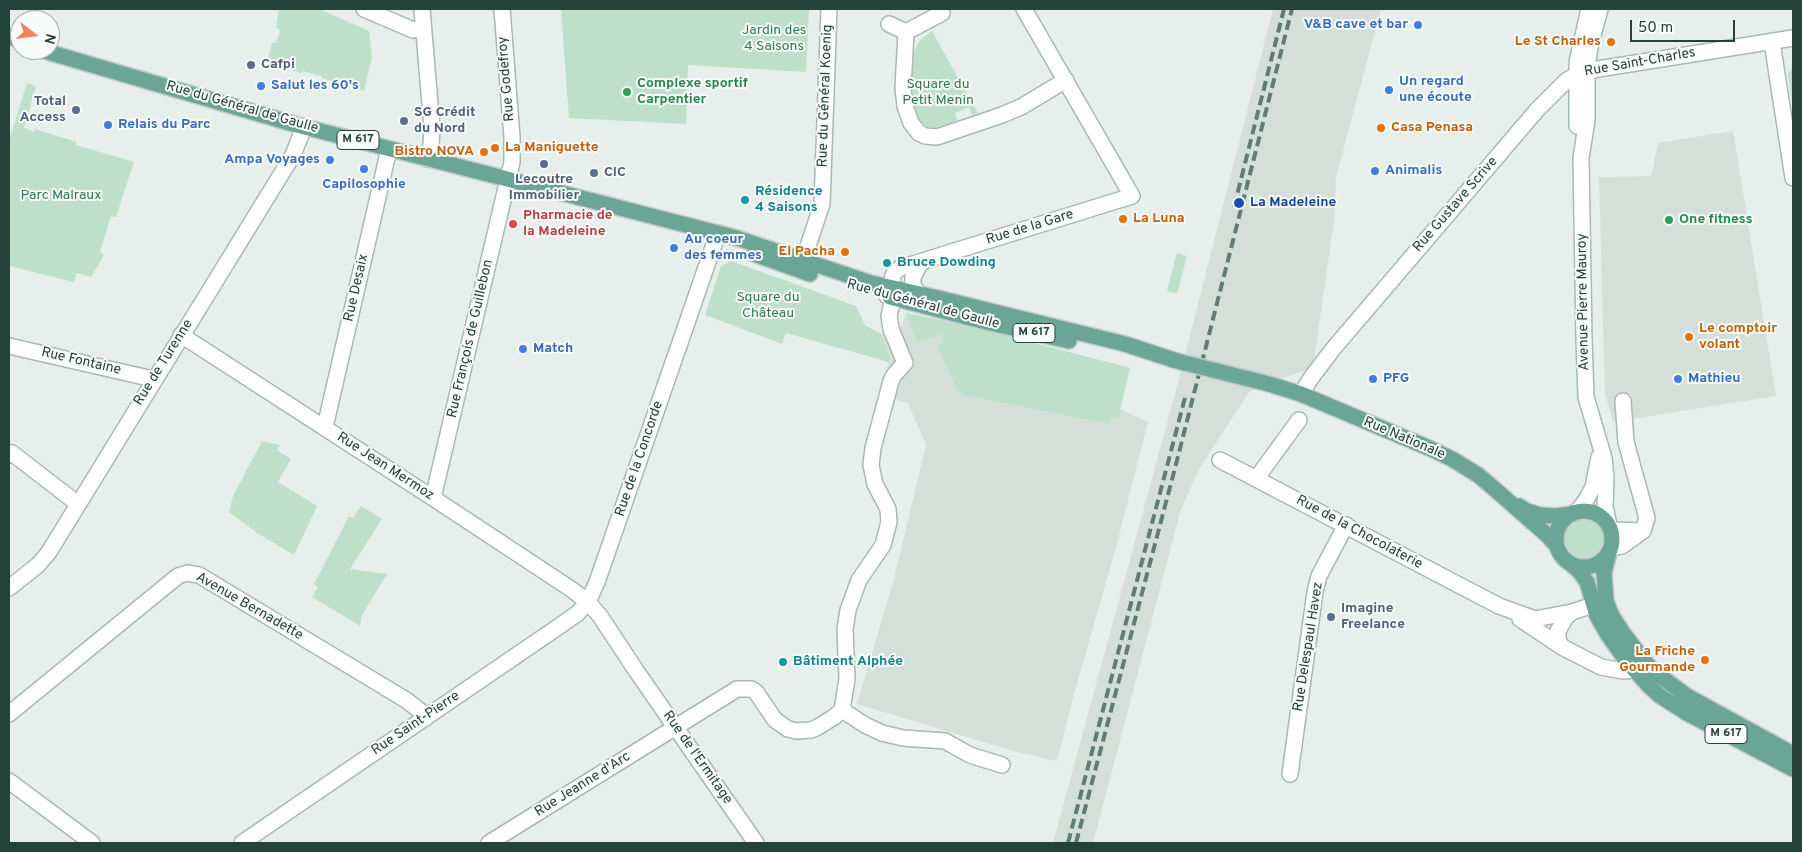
<!DOCTYPE html>
<meta charset="utf-8">
<style>
body{margin:0}
#map{position:relative;width:1802px;height:852px;overflow:hidden;background:#e6efeb;font-family:Overpass,sans-serif}
canvas{display:block}
.frame{position:absolute;inset:0;border:10px solid #24423a;pointer-events:none}
.north{position:absolute;left:10px;top:10px;width:50px;height:50px;box-sizing:border-box;background:#f7fbf9;border:1px solid #a3b1ad;border-radius:50%;rotate:105deg;font-size:14px;font-weight:700;line-height:20px;text-align:center;color:#24423a}
.north::after{content:'';display:block;margin:auto;width:18px;height:22px;background:#f4845f;clip-path:polygon(50% 0,100% 100%,50% 72%,0 100%)}
.scale{position:absolute;left:1630px;top:20px;width:105px;height:22px;box-sizing:border-box;border:2px solid #24423a;border-top:0;padding-left:6px;font-size:15px;line-height:18px;white-space:nowrap;color:#24423a;-webkit-text-stroke:4px #f7fbf9;paint-order:stroke}
</style>
<div id="map">
<canvas width="1802" height="852"></canvas>
<div class="frame"></div>
<div class="north">N</div>
<div class="scale">50 m</div>
</div>
<script>
const c = document.querySelector('canvas').getContext('2d');
c.lineJoin = 'round';
function fill(path, color) {
  c.fillStyle = color;
  c.fill(path, 'evenodd');
}
function shape(rows) {
  const path = new Path2D();
  for (const r of rows) {
    if (r.length === 3) {
      path.moveTo(r[0] + r[2], r[1]);
      path.arc(r[0], r[1], r[2], 0, 2 * Math.PI);
      continue;
    }
    path.moveTo(r[0], r[1]);
    for (let i = 2; i < r.length; i += 2) path.lineTo(r[i], r[i + 1]);
  }
  return path;
}
function strokePath(path, color, width, dash) {
  c.strokeStyle = color;
  c.lineWidth = width;
  c.lineCap = dash ? 'butt' : 'round';
  c.setLineDash(dash || []);
  c.stroke(path);
}
function label(font, color, halo, rows, align = 'center') {
  c.font = font + ' Overpass,sans-serif';
  c.lineWidth = 4;
  c.setLineDash([]);
  c.textBaseline = 'middle';
  c.strokeStyle = halo;
  c.fillStyle = color;
  for (const [text, x, y, turn = 0] of rows) {
    c.save();
    c.translate(x, y);
    c.rotate((+turn || 0) * Math.PI / 180);
    c.textAlign = isNaN(turn) ? turn : align;
    if (halo) c.strokeText(text, 0, 0);
    c.fillText(text, 0, 0);
    c.restore();
  }
}
fill(shape([
 [1273,9,1381,9,1336,177,1335,213,1313,367,1250,391,1199,469,1181,509,1093,843,1053,843,1179,379],
 [1733,131,1776,396,1613,422,1605,394,1599,177,1651,176,1658,143],
 [906,313,969,326,1130,368,1120,409,1148,422,1115,551,1074,694,1057,761,1013,751,857,704,894,579,926,445,908,403,880,395,890,357,881,334,901,327]
]), '#d4dfda');
fill(shape([
 [279,9,319,9,369,31,372,57,364,91,322,78,322,76,303,71,302,73,279,67,278,69,266,65,272,43,276,43,280,30,276,28],
 [561,9,809,9,806,72,688,65,686,124,569,118],
 [932,31,978,113,972,115,969,107,955,113,957,121,935,128,927,127,919,120,912,98,913,53,920,40],
 [1793,66,1793,108,1788,74],
 [27,83,36,86,24,128,34,132,35,129,77,142,76,145,134,162,116,217,111,216,100,252,104,255,91,277,77,273,74,282,9,266,9,141],
 [1177,253,1187,256,1177,294,1167,291],
 [731,261,856,306,865,325,881,334,890,357,889,362,786,333,782,344,705,315,721,266],
 [906,313,969,326,1130,368,1118,419,1111,417,1110,424,964,395,956,388,937,345,944,342,942,334,917,342],
 [262,441,280,445,277,450,291,459,278,482,317,506,294,555,257,533,229,512,233,496],
 [361,506,382,519,350,569,387,574,362,615,360,626,312,597,318,587,314,584,349,516,353,518],
 [1584,539,20]
]), '#bfe0c8');
const street = shape([
 [364,9,413,30,423,28],
 [422,9,432,128,431,145,428,159],
 [942,13,906,32,903,88,905,106,911,123,919,133,925,136,937,137,1002,115,1021,107,1066,80],
 [889,24,906,32],
 [1772,42,1793,178],
 [800,270,822,204,829,9],
 [919,294,913,286,913,277,920,264,926,260],
 [887,296,894,273,900,268,1132,196,1024,9],
 [181,335,433,498,571,589,588,602,600,616,637,672,756,843],
 [9,346,153,379],
 [1301,394,1311,378,1333,349,1537,110,1566,81,1576,75,1598,69,1793,38],
 [325,427,389,149],
 [9,455,12,453,78,504],
 [1220,460,1499,606,1535,619,1572,612],
 [1256,479,1299,420],
 [433,498,512,162,512,137,502,9],
 [1611,530,1643,531],
 [1611,548,1622,546,1643,531,1647,518,1626,442,1623,401],
 [9,588,38,565,49,552,293,155,304,127],
 [1520,619,1562,647,1601,667,1623,671,1635,670,1644,666],
 [1562,647,1558,639,1558,631,1566,617,1572,612,1605,601],
 [842,710,865,725,882,733,903,738,945,741,970,755,1002,765],
 [9,714,178,576,187,573,199,575,406,700,419,710,426,718],
 [1290,774,1315,592,1319,576,1346,525],
 [242,843,561,625,578,613,588,602,597,582,718,233],
 [489,843,737,689,751,689,756,692,775,720,788,729,796,731,811,730,818,727,834,717,842,710,847,679,845,629,848,610,859,580,883,545,889,522,888,509,875,484,871,465,873,448,891,381,894,375,905,363,891,329,889,316,895,289]
]);
const secondary = shape([
 [1600,9,1590,47,1587,68,1587,120,1581,158,1584,340,1586,397,1604,458,1606,477,1605,507,1609,525],
 [1577,126,1577,62,1589,9],
 [1577,512,1586,500,1593,487,1599,457],
 [9,781,92,843]
]);
const primary = shape([
 [9,36,20,41],
 [41,50,297,125,737,238,871,283,938,298,1125,344,1177,361],
 [754,254,810,274],
 [890,297,982,321,1069,341],
 [1269,384,1301,394,1429,448,1452,459,1478,475,1490,485,1547,535,1557,546],
 [1519,506,1527,511,1540,515,1555,516,1572,514],
 [1584,539,28],
 [1609,553,1604,573,1606,601,1612,616,1623,633,1647,664,1656,673,1687,696,1793,754],
 [1572,565,1580,572,1587,582,1597,616,1608,635,1625,659,1649,686,1660,696,1685,712,1793,769]
]);
strokePath(street, '#a8b8b2', 18);
strokePath(secondary, '#a4bbb3', 18);
strokePath(primary, '#c2cac8', 18);
strokePath(street, '#fff', 15);
strokePath(secondary, '#fff', 15);
strokePath(primary, '#6aa596', 15);
strokePath(shape([
 [1234,207,1284,9],
 [1068,843,1186,394],
 [1076,843,1174,472,1292,9]
]), '#5f7d75', 4, [10, 5]);
const primaryBridge = shape([
 [1177,361,1269,384]
]);
strokePath(primaryBridge, '#c2cac8', 18, []);
strokePath(primaryBridge, '#6aa596', 15);
for (const [x, y, r, color] of [
 [1418,25,5,"#3f7fe0"],
 [1611,42,5,"#e8710a"],
 [251,65,5,"#5c6f8a"],
 [261,86,5,"#3f7fe0"],
 [1389,90,5,"#3f7fe0"],
 [627,92,5,"#2e9e5b"],
 [76,110,5,"#5c6f8a"],
 [404,121,5,"#5c6f8a"],
 [108,125,5,"#3f7fe0"],
 [1381,128,5,"#e8710a"],
 [495,148,5,"#e8710a"],
 [484,152,5,"#e8710a"],
 [330,160,5,"#3f7fe0"],
 [544,164,5,"#5c6f8a"],
 [364,169,5,"#3f7fe0"],
 [1375,171,5,"#3f7fe0"],
 [594,173,5,"#5c6f8a"],
 [745,200,5,"#0f9aa8"],
 [1239,203,6,"#1a4fb4"],
 [1123,219,5,"#e8710a"],
 [1669,220,5,"#2e9e5b"],
 [513,224,5,"#e0444e"],
 [674,248,5,"#3f7fe0"],
 [845,252,5,"#e8710a"],
 [887,263,5,"#0f9aa8"],
 [1689,337,5,"#e8710a"],
 [523,349,5,"#3f7fe0"],
 [1373,379,5,"#3f7fe0"],
 [1678,379,5,"#3f7fe0"],
 [1331,617,5,"#5c6f8a"],
 [1705,660,5,"#e8710a"],
 [783,662,5,"#0f9aa8"]
]) {
  const dot = new Path2D();
  dot.arc(x, y, r, 0, 2 * Math.PI);
  c.fillStyle = color;
  c.fill(dot);
  strokePath(dot, '#f7fbf9', 2);
}
for (const [x, y, w] of [
 [358,140,42],
 [1034,333,42],
 [1726,734,42]
]) {
  const box = new Path2D();
  box.roundRect(x - w / 2, y - 9.5, w, 19, 4);
  c.fillStyle = '#f7fbf9';
  c.fill(box);
  strokePath(box, '#24423a', 1);
}
label('bold 12px', '#24423a', null, [
 ["M 617",358,140],
 ["M 617",1034,333],
 ["M 617",1726,734]
]);
label('bold 14px', '#366cbe', '#f7fbf9', [
 ["V&B cave et bar",1408,25,"right"],
 ["Un regard",1399,82],
 ["une écoute",1399,98],
 ["Salut les 60's",271,86],
 ["Relais du Parc",118,125],
 ["Ampa Voyages",320,160,"right"],
 ["Animalis",1385,171],
 ["Capilosophie",364,185,"center"],
 ["Au coeur",684,240],
 ["des femmes",684,256],
 ["Match",533,349],
 ["PFG",1383,379],
 ["Mathieu",1688,379]
], 'left');
label('14px', '#2d7a4b', '#f7fbf9', [
 ["Jardin des",774,31],
 ["4 Saisons",774,47],
 ["Square du",938,85],
 ["Petit Menin",938,101],
 ["Parc Malraux",61,196],
 ["Square du",768,298],
 ["Château",768,314]
]);
label('bold 14px', '#c56008', '#f7fbf9', [
 ["Le St Charles",1601,42],
 ["Casa Penasa",1391,128,"left"],
 ["La Maniguette",505,148,"left"],
 ["Bistro NOVA",474,152],
 ["La Luna",1133,219,"left"],
 ["El Pacha",835,252],
 ["Le comptoir",1699,329,"left"],
 ["volant",1699,345,"left"],
 ["La Friche",1695,652],
 ["Gourmande",1695,668]
], 'right');
label('14px', '#24423a', '#f7fbf9', [
 ["Rue Saint-Charles",1640,63,-10],
 ["Rue Godefroy",507,79,-95],
 ["Rue du Général Koenig",826,96,-88],
 ["Rue du Général de Gaulle",242,108,16],
 ["Rue Gustave Scrive",1456,205,-49],
 ["Rue de la Gare",1030,228,-17],
 ["Rue Desaix",357,288,-77],
 ["Avenue Pierre Mauroy",1584,302,-91],
 ["Rue du Général de Gaulle",923,305,15],
 ["Rue François de Guillebon",471,339,-77],
 ["Rue Fontaine",81,362,13],
 ["Rue de Turenne",164,363,-58],
 ["Rue Nationale",1404,439,23],
 ["Rue de la Concorde",640,459,-71],
 ["Rue Jean Mermoz",385,467,33],
 ["Rue de la Chocolaterie",1359,533,28],
 ["Avenue Bernadette",249,607,30],
 ["Rue Delespaul Havez",1309,647,-81],
 ["Rue Saint-Pierre",416,724,-34],
 ["Rue de l'Ermitage",697,758,55],
 ["Rue Jeanne d'Arc",583,785,-32]
]);
label('bold 14px', '#4e5e75', '#f7fbf9', [
 ["Cafpi",261,65],
 ["Total",66,102,"right"],
 ["Access",66,118,"right"],
 ["SG Crédit",414,113],
 ["du Nord",414,129],
 ["CIC",604,173],
 ["Lecoutre",544,180,"center"],
 ["Immobilier",544,196,"center"],
 ["Imagine",1341,609],
 ["Freelance",1341,625]
], 'left');
label('bold 14px', '#27864d', '#f7fbf9', [
 ["Complexe sportif",637,84],
 ["Carpentier",637,100],
 ["One fitness",1679,220]
], 'left');
label('bold 14px', '#0d838f', '#f7fbf9', [
 ["Résidence",755,192],
 ["4 Saisons",755,208],
 ["Bruce Dowding",897,263],
 ["Bâtiment Alphée",793,662]
], 'left');
label('bold 14px', '#164399', '#f7fbf9', [
 ["La Madeleine",1250,203]
], 'left');
label('bold 14px', '#be3a42', '#f7fbf9', [
 ["Pharmacie de",523,216],
 ["la Madeleine",523,232]
], 'left');
</script>
